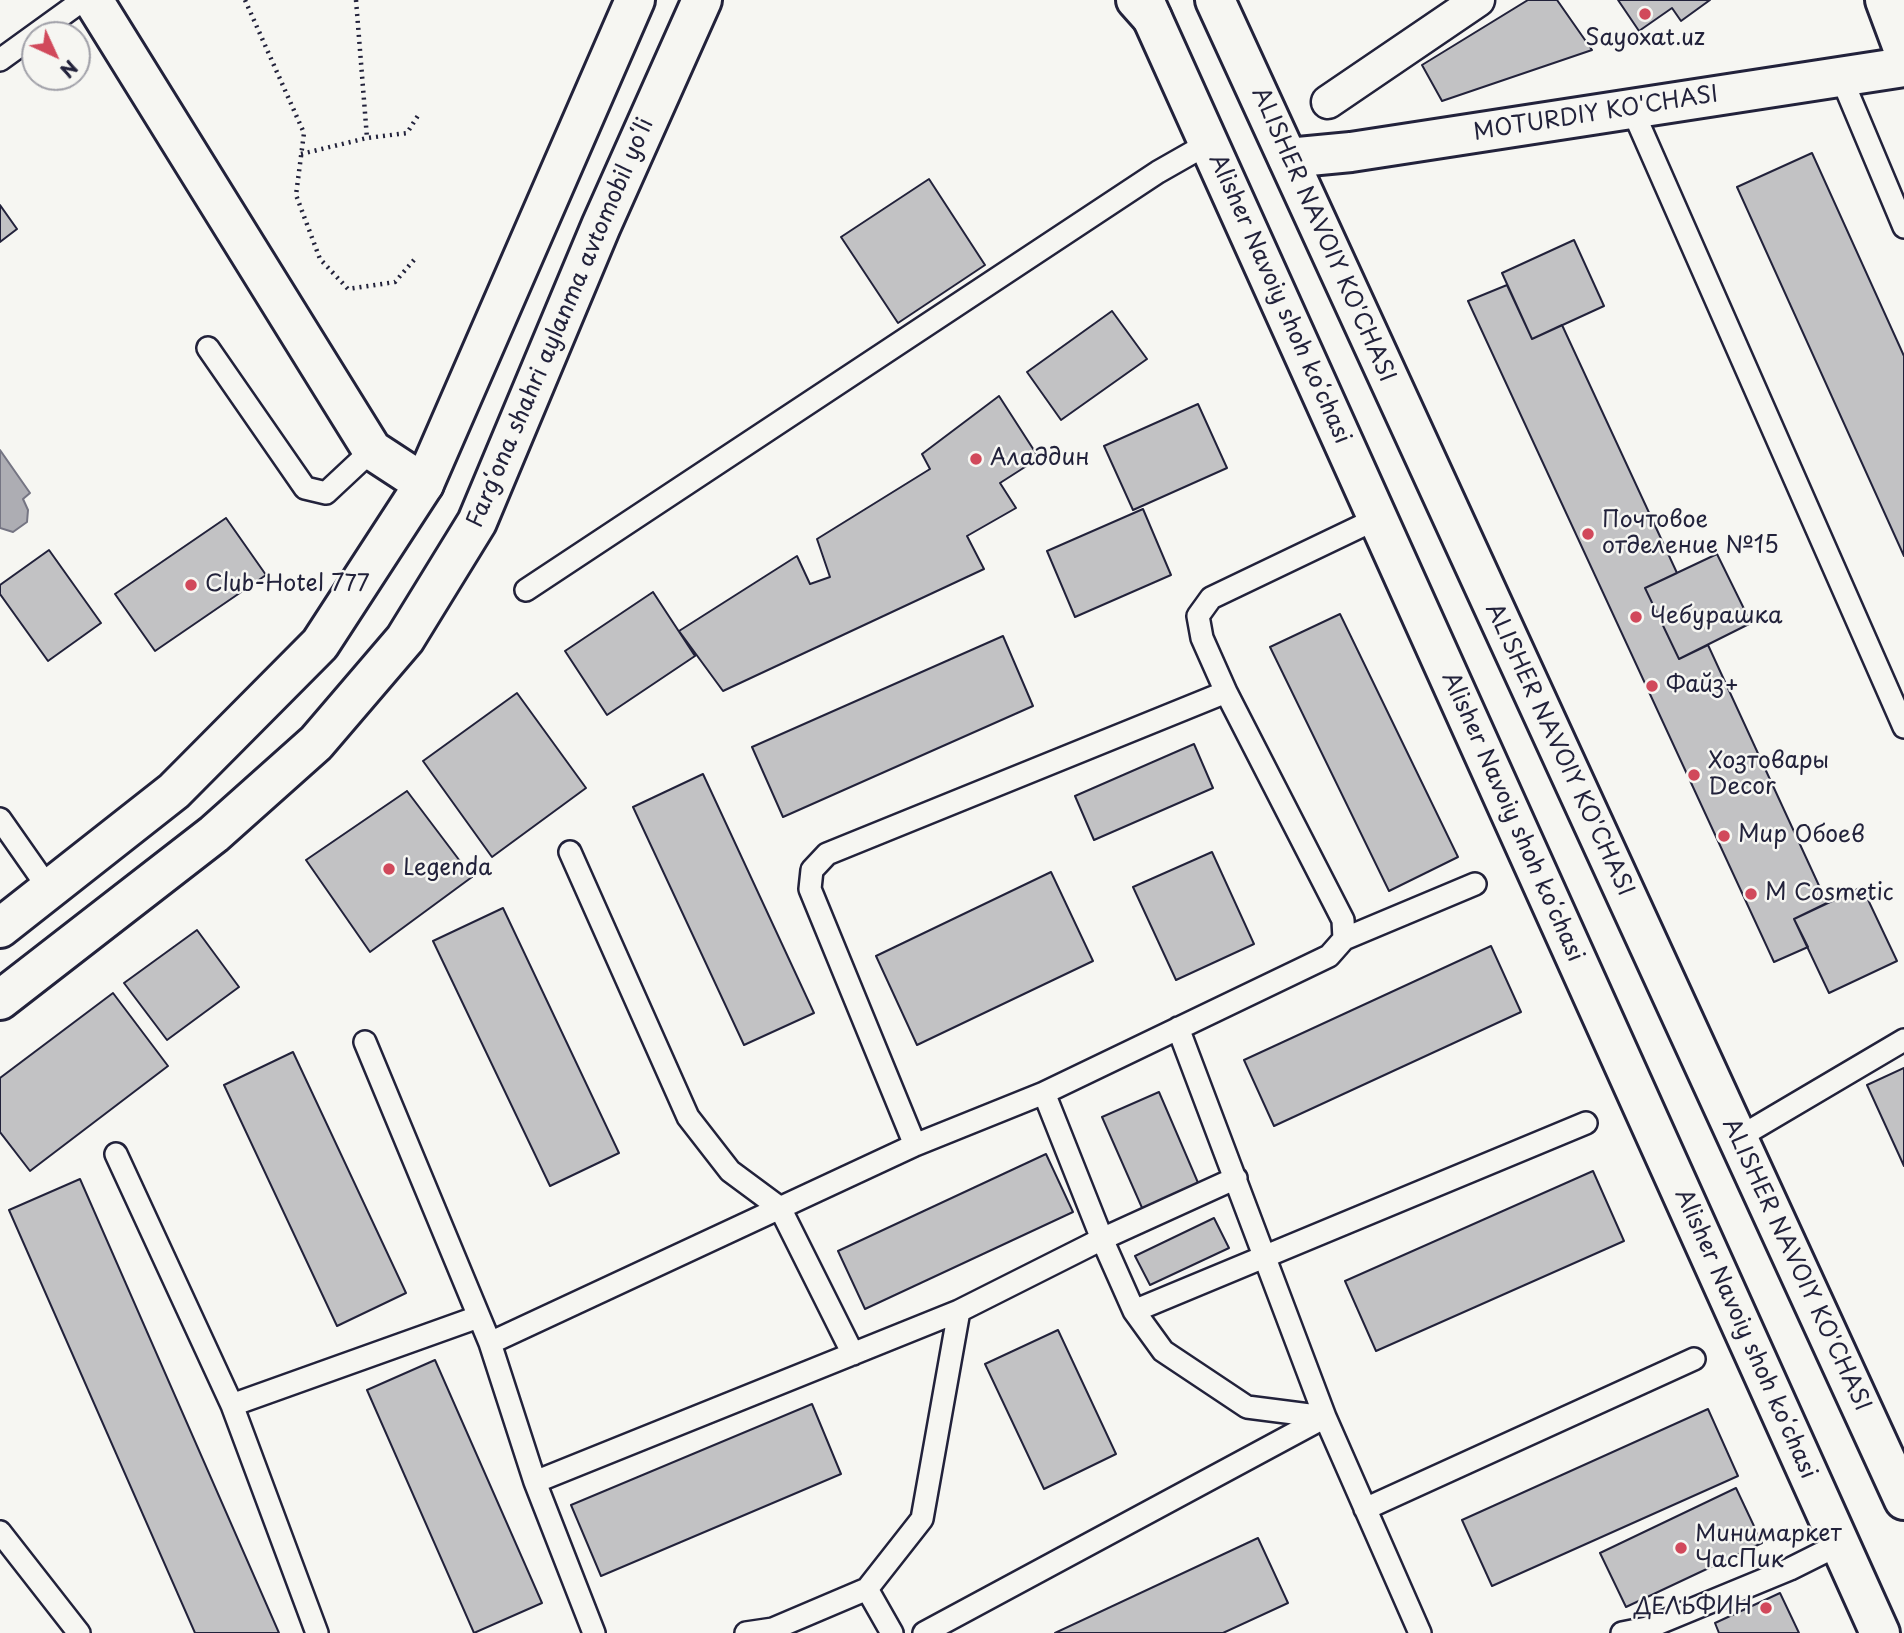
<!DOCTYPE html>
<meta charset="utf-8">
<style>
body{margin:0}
#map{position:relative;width:1904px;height:1633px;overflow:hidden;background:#f6f6f2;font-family:"Playpen Sans",sans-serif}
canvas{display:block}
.north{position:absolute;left:21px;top:21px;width:70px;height:70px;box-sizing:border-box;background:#f6f6f2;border:2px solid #a1a1a9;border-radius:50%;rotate:135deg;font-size:19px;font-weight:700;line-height:28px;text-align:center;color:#22223b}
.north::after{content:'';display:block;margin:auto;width:24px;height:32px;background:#d1495b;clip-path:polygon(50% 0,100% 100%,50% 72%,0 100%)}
</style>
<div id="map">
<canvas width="1904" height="1633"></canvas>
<div class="north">N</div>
</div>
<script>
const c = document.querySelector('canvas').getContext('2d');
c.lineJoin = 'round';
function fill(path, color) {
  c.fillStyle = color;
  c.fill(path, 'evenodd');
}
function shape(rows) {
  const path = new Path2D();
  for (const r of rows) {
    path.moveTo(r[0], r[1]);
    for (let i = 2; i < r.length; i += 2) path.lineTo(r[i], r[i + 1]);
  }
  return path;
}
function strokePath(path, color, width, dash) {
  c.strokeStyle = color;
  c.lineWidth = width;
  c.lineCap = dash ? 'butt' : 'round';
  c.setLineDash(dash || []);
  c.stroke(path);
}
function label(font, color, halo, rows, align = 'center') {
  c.font = font + ' "Playpen Sans",sans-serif';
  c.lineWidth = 5;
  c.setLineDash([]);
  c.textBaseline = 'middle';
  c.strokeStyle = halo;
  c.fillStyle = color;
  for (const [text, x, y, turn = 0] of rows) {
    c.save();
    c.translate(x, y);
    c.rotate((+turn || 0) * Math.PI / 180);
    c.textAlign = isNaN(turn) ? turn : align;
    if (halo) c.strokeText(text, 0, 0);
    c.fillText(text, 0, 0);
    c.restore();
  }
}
const water = shape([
 [0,450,30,493,23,499,28,510,27,522,13,532,0,528,0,450]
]);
fill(water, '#adadb3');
strokePath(water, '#757583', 2);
const building = shape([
 [1528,0,1557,0,1592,50,1442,101,1422,65,1528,0],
 [1618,0,1710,0,1681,21,1672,8,1639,31,1618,0],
 [1812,153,1904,356,1904,556,1737,187,1812,153],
 [929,179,985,265,898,323,841,237,929,179],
 [0,205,17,229,0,242,0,205],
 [1574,240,1604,306,1532,339,1502,273,1574,240],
 [1507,285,1532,339,1562,325,1677,573,1645,588,1679,659,1708,645,1827,903,1794,919,1808,947,1774,962,1468,301,1507,285],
 [1112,311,1147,359,1061,420,1027,372,1112,311],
 [999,396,1039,458,1000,483,1016,508,967,536,984,569,723,691,679,631,797,556,810,584,830,577,817,539,930,469,922,454,999,396],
 [1198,404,1227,468,1133,510,1104,446,1198,404],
 [1143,509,1171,575,1075,617,1047,551,1143,509],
 [226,518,266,575,155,651,115,594,226,518],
 [49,550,101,623,48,661,0,594,0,585,49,550],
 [1717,554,1751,623,1679,659,1645,588,1717,554],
 [653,592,695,656,607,715,565,651,653,592],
 [1340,614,1458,857,1389,891,1270,647,1340,614],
 [1003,636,1033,706,783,817,752,747,1003,636],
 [517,693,586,788,492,857,423,761,517,693],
 [1194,744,1213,788,1094,840,1075,796,1194,744],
 [703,774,814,1013,744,1045,633,807,703,774],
 [407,791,472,877,370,952,306,860,407,791],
 [1212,852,1254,944,1176,980,1133,887,1212,852],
 [1051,872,1093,961,917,1045,876,956,1051,872],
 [1862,887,1897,961,1829,993,1794,919,1862,887],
 [503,908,619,1153,550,1186,433,941,503,908],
 [197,930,239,987,167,1040,124,983,197,930],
 [1491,946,1521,1012,1274,1126,1244,1060,1491,946],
 [113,993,168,1066,30,1171,0,1132,0,1078,113,993],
 [293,1052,406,1293,337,1326,224,1085,293,1052],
 [1904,1068,1904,1166,1867,1085,1904,1068],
 [1159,1092,1199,1185,1143,1210,1102,1117,1159,1092],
 [1046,1154,1073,1212,865,1309,838,1251,1046,1154],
 [1593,1171,1624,1241,1376,1351,1345,1281,1593,1171],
 [80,1179,279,1633,195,1633,9,1210,80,1179],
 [1214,1218,1229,1248,1150,1285,1135,1256,1214,1218],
 [1058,1330,1116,1454,1044,1489,985,1364,1058,1330],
 [435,1360,542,1603,474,1633,367,1390,435,1360],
 [812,1404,841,1474,601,1576,571,1505,812,1404],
 [1708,1409,1738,1476,1492,1586,1462,1520,1708,1409],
 [1736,1488,1762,1543,1626,1607,1600,1553,1736,1488],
 [1258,1538,1288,1603,1223,1633,1055,1633,1258,1538],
 [1780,1593,1799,1633,1719,1633,1715,1623,1780,1593]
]);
fill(building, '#c2c2c4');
strokePath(building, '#22223b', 2);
const service = shape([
 [0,60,83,0],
 [1841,77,1904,227],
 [1632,109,1904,727],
 [208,348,305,488,326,493,372,450],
 [526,590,1158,172,1209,143],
 [0,819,49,889],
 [570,852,688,1117,730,1171,780,1208,853,1354],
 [1344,939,1475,884],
 [365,1042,490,1343,535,1482],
 [1044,1093,1329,956,1344,939,1343,920,1226,692],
 [1738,1138,1904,1040],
 [915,1145,810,889,812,870,827,854,1226,692,1202,638,1198,616,1211,598,1378,518],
 [116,1154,232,1405],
 [1236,1178,1102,1239,1134,1311,1163,1351,1247,1407,1325,1417,1420,1633],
 [1134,1311,1586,1123],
 [490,1343,915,1145,1044,1093,1102,1239,959,1311],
 [1365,1509,1694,1359],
 [0,1532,79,1633],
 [867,1589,892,1633],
 [317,1633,232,1405,478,1317],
 [594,1633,535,1482,959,1311,922,1519,867,1589,773,1629,746,1633],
 [924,1633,1325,1417,1178,1028],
 [1622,1633,1647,1628,1790,1569,1840,1544]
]);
const pedestrian = shape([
 [1328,102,1478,0]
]);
const minor = shape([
 [93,0,372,450,424,484],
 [1885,0,1904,51],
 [1288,158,1351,152,1904,67]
]);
const primary = shape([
 [1144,0,1880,1633],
 [1215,0,1904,1500]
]);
const trunk = shape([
 [1136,0,1152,18],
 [0,928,174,791,320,644,424,484,635,0],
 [0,1000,214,834,316,743,405,639,477,522,601,226,702,0]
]);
strokePath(service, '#22223b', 26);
strokePath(pedestrian, '#22223b', 37);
strokePath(minor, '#22223b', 44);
strokePath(primary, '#22223b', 44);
strokePath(trunk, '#22223b', 44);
strokePath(shape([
 [245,0,304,133,296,195,320,259,348,289,395,282,414,260],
 [356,0,367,138],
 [301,154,367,138,407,133,419,114]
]), '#22223b', 4.5, [2, 5]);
strokePath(service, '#f6f6f2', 21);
strokePath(pedestrian, '#f6f6f2', 32);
strokePath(minor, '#f6f6f2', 38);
strokePath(primary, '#f6f6f2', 38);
strokePath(trunk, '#f6f6f2', 38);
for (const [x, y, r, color] of [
 [1645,14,7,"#d1495b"],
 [976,459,7,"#d1495b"],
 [1588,534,7,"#d1495b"],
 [191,585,7,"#d1495b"],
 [1636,617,7,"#d1495b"],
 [1652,686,7,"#d1495b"],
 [1694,775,7,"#d1495b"],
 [1724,836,7,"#d1495b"],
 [389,869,7,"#d1495b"],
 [1751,894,7,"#d1495b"],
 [1681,1548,7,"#d1495b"],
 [1766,1608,7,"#d1495b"]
]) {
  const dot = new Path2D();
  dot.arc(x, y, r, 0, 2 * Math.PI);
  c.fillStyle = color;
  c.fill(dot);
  strokePath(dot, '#f6f6f2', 2.5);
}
label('23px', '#22223b', '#f6f6f2', [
 ["Sayoxat.uz",1645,39,"center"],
 ["Аладдин",990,459],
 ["Почтовое",1602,521],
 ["отделение №15",1602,547],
 ["Club-Hotel 777",205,585],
 ["Чебурашка",1650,617],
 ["Файз+",1666,686],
 ["Хозтовары",1708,762],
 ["Decor",1708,788],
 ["Мир Обоев",1738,836],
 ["Legenda",403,869],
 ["M Cosmetic",1765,894],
 ["Минимаркет",1695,1535],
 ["ЧасПик",1695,1561],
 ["ДЕЛЬФИН",1752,1608,"right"]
], 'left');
label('23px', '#22223b', '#f6f6f2', [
 ["MOTURDIY KO'CHASI",1596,114,-9],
 ["ALISHER NAVOIY KO'CHASI",1323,235,66],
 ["Alisher Navoiy shoh koʻchasi",1279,299,66],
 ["Fargʻona shahri aylanma avtomobil yoʻli",561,323,-67],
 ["ALISHER NAVOIY KO'CHASI",1559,750,65],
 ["Alisher Navoiy shoh koʻchasi",1512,817,66],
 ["ALISHER NAVOIY KO'CHASI",1796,1265,65],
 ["Alisher Navoiy shoh koʻchasi",1745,1334,66]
]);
</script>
